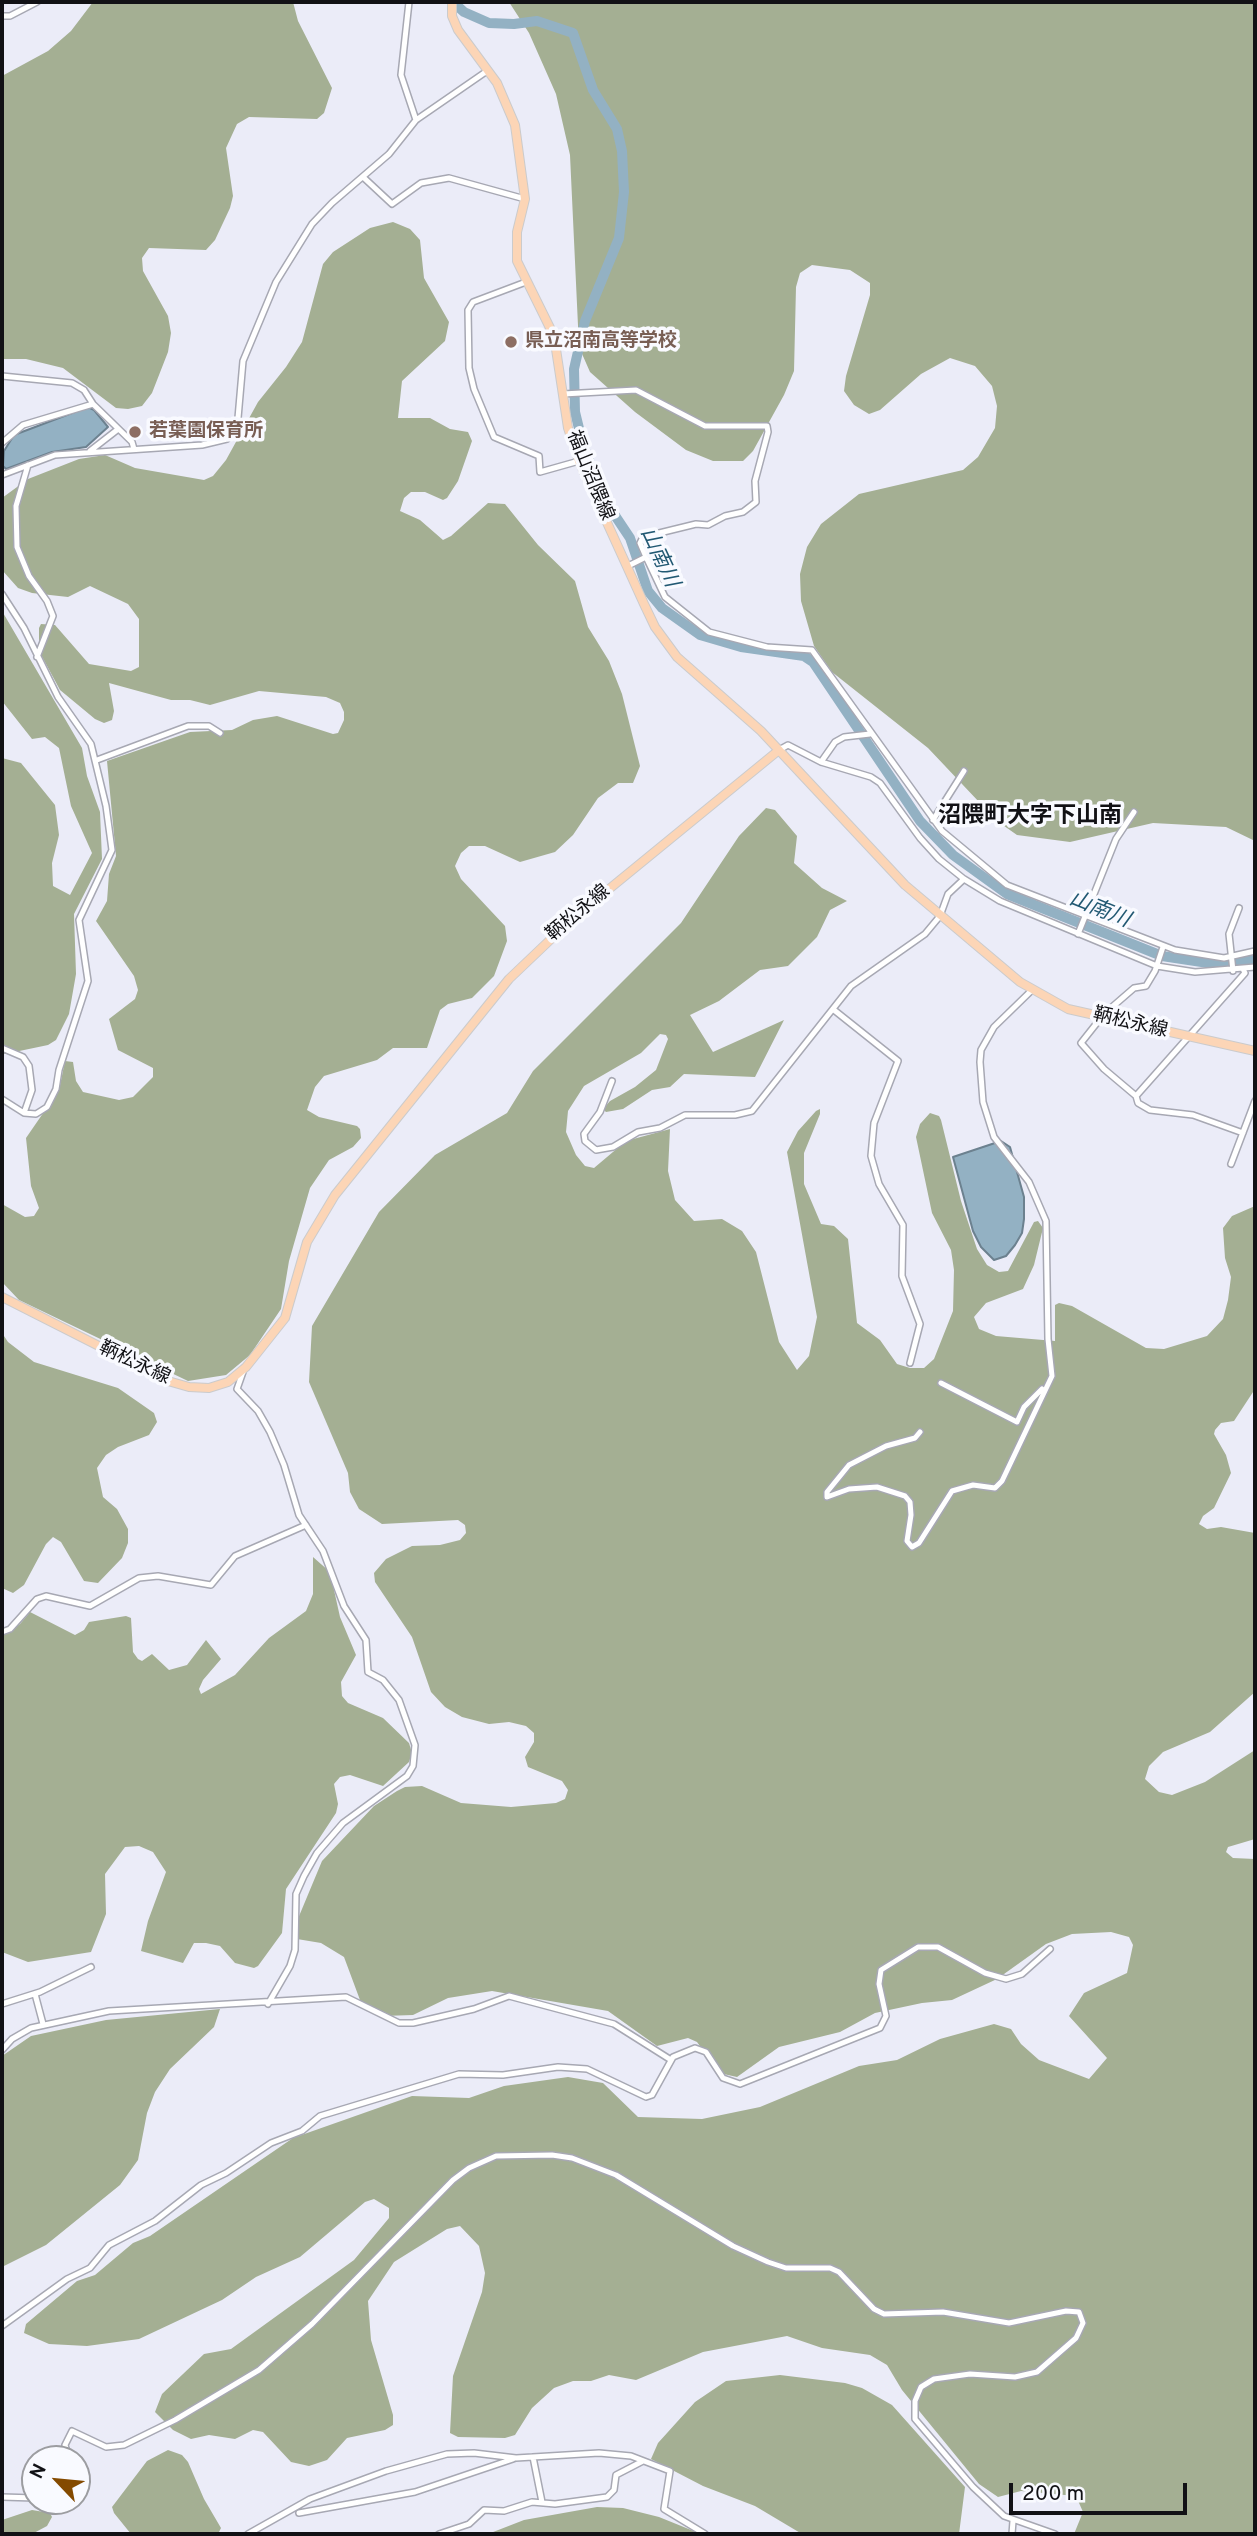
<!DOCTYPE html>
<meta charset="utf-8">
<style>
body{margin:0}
#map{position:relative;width:1257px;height:2536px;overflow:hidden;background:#ebecf8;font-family:Overpass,sans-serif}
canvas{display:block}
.frame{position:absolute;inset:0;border:4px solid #111115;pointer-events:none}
.north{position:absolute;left:21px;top:2445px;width:70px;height:70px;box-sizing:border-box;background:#f9faff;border:2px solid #9c9da1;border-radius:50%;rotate:296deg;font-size:19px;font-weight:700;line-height:28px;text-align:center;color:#111115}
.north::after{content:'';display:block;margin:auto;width:24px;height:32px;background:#844a00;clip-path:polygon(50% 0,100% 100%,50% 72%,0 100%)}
.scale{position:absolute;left:1009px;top:2483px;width:178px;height:32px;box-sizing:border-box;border:4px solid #111115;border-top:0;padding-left:9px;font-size:21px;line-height:24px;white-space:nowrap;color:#111115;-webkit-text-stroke:5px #f9faff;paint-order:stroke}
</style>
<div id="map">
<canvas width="1257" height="2536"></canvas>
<div class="frame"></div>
<div class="north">N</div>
<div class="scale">200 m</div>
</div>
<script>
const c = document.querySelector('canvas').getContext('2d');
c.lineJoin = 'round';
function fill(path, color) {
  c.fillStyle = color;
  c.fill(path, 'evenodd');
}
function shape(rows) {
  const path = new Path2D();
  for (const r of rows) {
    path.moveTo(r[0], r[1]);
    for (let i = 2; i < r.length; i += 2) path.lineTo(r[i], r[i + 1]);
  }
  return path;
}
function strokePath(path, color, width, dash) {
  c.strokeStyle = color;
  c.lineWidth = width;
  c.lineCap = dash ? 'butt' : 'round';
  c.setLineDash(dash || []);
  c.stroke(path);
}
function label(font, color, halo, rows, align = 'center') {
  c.font = font + ' Overpass,"Noto Sans JP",sans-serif';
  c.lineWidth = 7;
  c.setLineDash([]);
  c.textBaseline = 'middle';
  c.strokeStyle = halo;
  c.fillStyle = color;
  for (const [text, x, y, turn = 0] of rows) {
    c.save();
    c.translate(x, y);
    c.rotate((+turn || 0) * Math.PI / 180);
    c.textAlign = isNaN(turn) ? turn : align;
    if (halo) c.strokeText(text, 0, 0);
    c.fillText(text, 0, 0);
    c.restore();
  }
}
fill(shape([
 [93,2,293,2,298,21,332,88,324,113,317,119,249,117,237,124,226,148,233,196,230,208,215,240,206,250,149,248,142,258,143,271,168,316,171,333,168,352,152,393,142,406,128,409,116,408,63,368,26,359,2,359,2,76,48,51,71,31],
 [509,2,1255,2,1255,841,1226,827,1153,823,1070,842,1017,835,997,821,928,748,832,672,814,646,801,601,800,574,807,547,821,524,859,494,963,470,978,457,995,428,997,406,992,386,975,366,950,358,921,374,880,410,869,414,854,405,844,391,846,376,870,295,870,283,850,270,812,265,800,273,796,287,794,371,784,395,753,451,743,461,713,461,686,450,635,412,590,372,579,347,570,155,556,94,529,33],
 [393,222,410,229,420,240,424,278,449,322,445,341,402,381,398,418,430,418,450,429,468,432,472,441,458,481,447,498,443,500,425,492,411,492,404,498,400,511,420,520,443,540,451,536,488,503,505,504,538,545,575,581,588,627,609,661,622,694,640,766,633,783,618,783,598,798,573,835,555,852,520,862,485,846,469,846,461,853,455,866,461,879,505,926,507,941,494,976,472,998,448,1004,440,1010,427,1048,393,1048,377,1060,324,1076,315,1087,307,1110,319,1117,357,1126,360,1129,361,1138,353,1147,329,1160,310,1188,289,1261,281,1309,250,1355,226,1375,188,1381,19,1300,2,1282,2,1204,25,1217,34,1216,39,1208,31,1186,26,1138,59,1090,65,1061,73,1062,76,1081,83,1092,119,1100,133,1097,153,1077,153,1068,118,1050,109,1019,135,999,138,990,134,976,96,921,107,901,109,874,116,856,107,761,190,732,232,730,253,720,277,716,333,734,338,733,344,720,344,712,340,703,326,697,259,691,210,705,190,700,171,700,109,683,114,711,112,720,104,723,95,719,60,690,39,651,39,628,41,624,55,625,89,664,131,671,139,667,139,619,128,604,90,586,68,597,32,593,18,588,2,570,2,498,28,479,79,459,105,455,135,468,204,480,213,476,226,460,258,402,286,367,302,342,323,264,333,252,370,228],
 [2,611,82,748,87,776,100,812,102,859,74,914,76,974,69,1014,56,1040,48,1045,5,1054,2,1053,2,758,21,763,55,805,59,835,52,863,53,886,70,895,92,853,71,806,59,748,45,737,32,739,2,701],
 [766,808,775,810,797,836,794,863,822,888,847,901,830,910,817,937,788,966,760,970,719,1001,690,1015,713,1052,784,1020,755,1077,684,1074,670,1087,652,1090,623,1109,606,1112,603,1109,610,1101,635,1087,656,1070,668,1039,666,1035,660,1034,641,1053,584,1086,568,1111,566,1132,576,1155,585,1166,594,1168,626,1141,670,1129,668,1171,675,1200,694,1221,722,1219,742,1231,756,1252,779,1342,797,1370,809,1356,817,1317,787,1152,798,1131,816,1111,820,1109,820,1114,804,1153,804,1184,821,1224,834,1226,848,1239,857,1323,880,1340,897,1364,910,1368,924,1368,934,1359,953,1311,954,1270,951,1250,932,1213,916,1137,920,1124,930,1113,939,1116,941,1120,961,1201,977,1249,987,1265,999,1272,1008,1271,1034,1222,1038,1221,1043,1228,1034,1265,1023,1289,986,1303,974,1317,979,1329,996,1336,1055,1341,1055,1305,1059,1303,1072,1306,1146,1348,1164,1349,1207,1336,1223,1319,1228,1300,1231,1277,1225,1258,1223,1228,1232,1216,1255,1206,1255,1389,1234,1421,1221,1423,1215,1430,1214,1434,1226,1455,1231,1473,1214,1508,1203,1516,1199,1524,1207,1529,1221,1527,1255,1533,1255,1692,1210,1732,1163,1752,1149,1766,1145,1779,1159,1792,1172,1795,1205,1782,1255,1750,1255,1839,1228,1847,1226,1852,1233,1858,1255,1859,1255,2534,1074,2534,1083,2512,1076,2496,1021,2491,998,2497,979,2484,902,2390,887,2365,870,2355,822,2348,787,2336,703,2352,636,2380,609,2375,591,2381,573,2381,554,2388,532,2408,515,2435,505,2438,458,2437,450,2433,453,2376,482,2292,485,2273,479,2246,460,2226,447,2229,394,2262,368,2301,371,2340,393,2415,393,2425,385,2430,347,2438,327,2460,309,2466,291,2462,263,2432,253,2430,235,2439,209,2435,191,2439,173,2430,155,2412,162,2394,204,2354,231,2349,354,2260,389,2218,389,2208,374,2199,365,2202,300,2257,256,2277,222,2300,139,2339,87,2346,49,2344,24,2333,26,2324,77,2281,95,2275,133,2243,150,2236,293,2138,412,2096,469,2098,504,2086,568,2077,603,2083,638,2117,702,2119,760,2107,859,2066,897,2060,940,2039,994,2024,1011,2029,1021,2044,1039,2060,1089,2079,1107,2058,1069,2016,1084,1993,1127,1973,1133,1945,1129,1937,1111,1932,1072,1934,1046,1944,997,1979,952,2000,922,2003,875,2013,840,2032,779,2047,737,2077,719,2073,697,2042,688,2038,657,2046,608,2011,492,1991,448,1998,413,2015,383,2016,375,2014,360,2000,344,1957,321,1943,297,1939,297,1921,322,1861,374,1806,397,1791,405,1787,422,1786,461,1803,511,1807,556,1803,565,1799,568,1790,562,1781,528,1767,525,1757,534,1742,534,1733,526,1726,509,1722,489,1724,462,1717,445,1707,431,1692,412,1637,375,1582,374,1573,386,1559,412,1546,440,1545,460,1540,466,1533,465,1525,458,1520,382,1524,359,1509,350,1492,348,1473,309,1382,312,1326,379,1212,435,1155,507,1113,533,1071,681,923,739,836],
 [2,1333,8,1342,34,1362,118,1388,154,1413,157,1422,149,1435,118,1447,106,1455,97,1468,103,1497,117,1509,128,1529,128,1543,122,1558,98,1583,84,1581,61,1542,53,1537,46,1544,24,1585,13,1593,2,1588],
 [313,1557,330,1572,340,1617,356,1655,341,1682,342,1696,348,1703,383,1718,409,1743,412,1753,409,1762,383,1786,350,1775,340,1777,334,1784,338,1804,336,1813,286,1889,282,1933,258,1966,254,1968,235,1963,220,1946,206,1943,194,1943,183,1963,141,1951,148,1921,166,1872,153,1852,139,1846,125,1847,105,1874,106,1914,91,1952,28,1962,2,1952,2,1635,20,1624,30,1612,75,1635,84,1630,89,1622,126,1616,131,1618,133,1652,138,1659,142,1661,152,1654,169,1670,187,1665,206,1640,221,1659,203,1680,199,1689,201,1694,235,1675,269,1638,306,1611,313,1594],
 [220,2009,214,2027,170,2069,155,2092,147,2113,138,2160,120,2185,46,2245,2,2267,2,2056,31,2036,106,2020],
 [780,2375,845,2383,862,2388,892,2405,965,2487,959,2534,802,2534,755,2506,703,2486,651,2459,658,2443,695,2402,726,2381],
 [168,2450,182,2455,188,2462,204,2499,221,2528,219,2532,131,2534,114,2513,112,2507,147,2461],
 [597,2507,623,2508,659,2517,701,2534,488,2534,524,2520],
 [32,2510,50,2513,52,2517,47,2526,32,2534,2,2534,2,2520]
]), '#a4af93');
const water = shape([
 [88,407,94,410,108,427,86,447,52,452,6,469,3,466,4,451,14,435,88,407],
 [1001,1141,1010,1147,1024,1197,1024,1219,1022,1233,1015,1245,1006,1256,994,1260,981,1247,973,1231,953,1157,1001,1141]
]);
fill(water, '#93b1c3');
strokePath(water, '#6c818f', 2);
strokePath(shape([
 [453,2,464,12,489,23,514,24,537,21,573,33,593,90,617,129,622,151,624,192,619,238,585,321,574,369,575,412,583,445,606,502,630,538,648,591,662,608,700,635,741,647,804,656,813,662,920,821,953,855,1007,894,1162,956,1215,964,1255,960]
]), '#93b1c3', 10);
const street = shape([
 [409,2,401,75,416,120],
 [2,16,10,16,37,2],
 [363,177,392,204,421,183,449,178,525,199],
 [526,282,473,302,468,310,469,368,474,389,494,437,539,456,540,472,579,461],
 [2,376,72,383,84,390,93,404,132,442,134,449],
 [563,394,636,390,705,426,767,426,768,432,755,481,756,502,743,512,725,516,708,525,696,524,643,537,640,543,646,557,628,566],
 [2,443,23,425,93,404],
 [90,451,117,430],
 [28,465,16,506,17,547,29,576,47,601,53,616,37,657],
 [2,475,55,455,202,445,227,439,235,430,238,418,243,361,276,282,312,224,332,203,389,154,416,120,487,71],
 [646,557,665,597,709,632,767,647,812,650,942,831,1007,885,1175,950,1224,958,1255,951],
 [2,594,24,628,58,697,91,744,106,806,112,850,79,920,88,981,59,1070,56,1089,47,1107,36,1114,24,1113,2,1099],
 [779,750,788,745,821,762,871,777,880,783,920,838,939,859,964,879,1000,901,1157,966,1195,972,1255,967],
 [97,760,188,726,209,726,220,733],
 [821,762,835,742,844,737,870,734],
 [933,820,964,771],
 [1078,934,1116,839,1134,812],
 [1163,947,1155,971,1146,986,1134,988,1104,1014,1081,1043,1104,1069,1136,1096,1138,1103,1150,1110,1193,1115,1243,1133],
 [1233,971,1229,934,1239,908],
 [834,1010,898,1061,874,1123,871,1156,879,1184,903,1225,902,1276,920,1324,910,1363],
 [2,1048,23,1057,29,1066,32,1090,24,1113],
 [612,1081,600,1112,584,1134,585,1141,596,1150,613,1147,638,1132,660,1128,685,1115,735,1115,752,1111,851,986,925,934,940,916,948,894,964,879],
 [1136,1096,1245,973,1243,969],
 [1231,1164,1255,1101],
 [243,1372,237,1389,258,1411,270,1432,284,1465,299,1515,323,1551,344,1606,366,1640,368,1672,383,1680,399,1700,415,1745,413,1766,407,1776,343,1823,317,1853,304,1876,296,1894,295,1950,290,1966,268,2004],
 [941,1383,1017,1422,1024,1407,1042,1389],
 [920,1432,915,1438,886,1446,849,1465,827,1492,827,1497,849,1489,877,1487,905,1496,910,1502,911,1515,907,1541,912,1547,919,1543,952,1491,973,1485,995,1488,1002,1481,1052,1376,1048,1339,1046,1221,1029,1182,994,1137,983,1102,980,1062,981,1050,994,1027,1032,990],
 [2,1632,10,1629,37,1599,46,1596,90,1606,139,1578,158,1576,211,1585,235,1556,306,1525],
 [35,1994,43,2024],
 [2,2004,40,1992,91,1967],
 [2,2050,12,2039,31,2028,109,2011,346,1997,399,2023,413,2023,474,2009,509,1996,614,2024,671,2060],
 [2,2326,67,2279,90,2268,109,2245,155,2221,201,2185,226,2173,271,2143,302,2131,320,2116,459,2074,503,2075,558,2067,587,2069,646,2097,652,2095,673,2057,695,2048,706,2052,723,2078,740,2084,880,2028,886,2016,879,1984,881,1970,918,1947,938,1947,985,1973,1006,1979,1022,1974,1050,1949],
 [533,2457,542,2502],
 [69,2459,65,2445,72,2431,106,2447,124,2445,175,2420,259,2370,312,2324,453,2180,469,2168,496,2156,552,2155,572,2158,616,2175,733,2246,768,2262,786,2268,830,2268,839,2272,874,2309,884,2314,943,2312,1009,2323,1066,2311,1079,2312,1083,2323,1076,2338,1037,2372,1015,2377,970,2374,934,2379,921,2387,915,2401,915,2419,973,2487,1004,2516,1055,2534],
 [2,2497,35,2498],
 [299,2513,415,2492,513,2459],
 [248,2534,310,2499,386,2471,447,2454,474,2453,516,2458,599,2453,631,2456,670,2471,664,2509,705,2534],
 [439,2534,469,2524,484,2510,504,2511,532,2502,555,2504,607,2497,614,2490,616,2475,643,2461],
 [1012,2534,1013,2521]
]);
const primary = shape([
 [452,2,452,16,458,30,497,83,515,125,525,199,517,232,517,261,554,336,568,428,579,461,644,604,655,627,677,657,761,731,905,885,1020,982,1068,1009,1255,1051],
 [2,1297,168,1381,189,1387,209,1388,228,1382,246,1367,285,1318,307,1242,335,1195,509,979,570,921,779,750]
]);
strokePath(street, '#a7a8b3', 8);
strokePath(primary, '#cbcbcc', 10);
strokePath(street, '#fff', 5);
strokePath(primary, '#fcd5b6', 8);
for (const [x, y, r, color] of [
 [511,342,7,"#8d6e63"],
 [135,432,7,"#8d6e63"]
]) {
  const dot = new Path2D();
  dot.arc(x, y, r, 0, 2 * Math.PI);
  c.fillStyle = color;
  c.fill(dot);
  strokePath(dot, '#f9faff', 2.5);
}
label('bold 19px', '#785e54', '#f9faff', [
 ["県立沼南高等学校",525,342],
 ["若葉園保育所",149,432]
], 'left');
label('19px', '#111115', '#f9faff', [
 ["福山沼隈線",589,476,68],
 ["鞆松永線",579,914,-40],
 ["鞆松永線",1130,1024,13],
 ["鞆松永線",134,1364,25]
]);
label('italic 21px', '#225973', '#f9faff', [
 ["山南川",658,558,65],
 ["山南川",1099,911,22]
]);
label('bold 23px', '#111115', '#f9faff', [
 ["沼隈町大字下山南",1030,817]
]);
</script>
